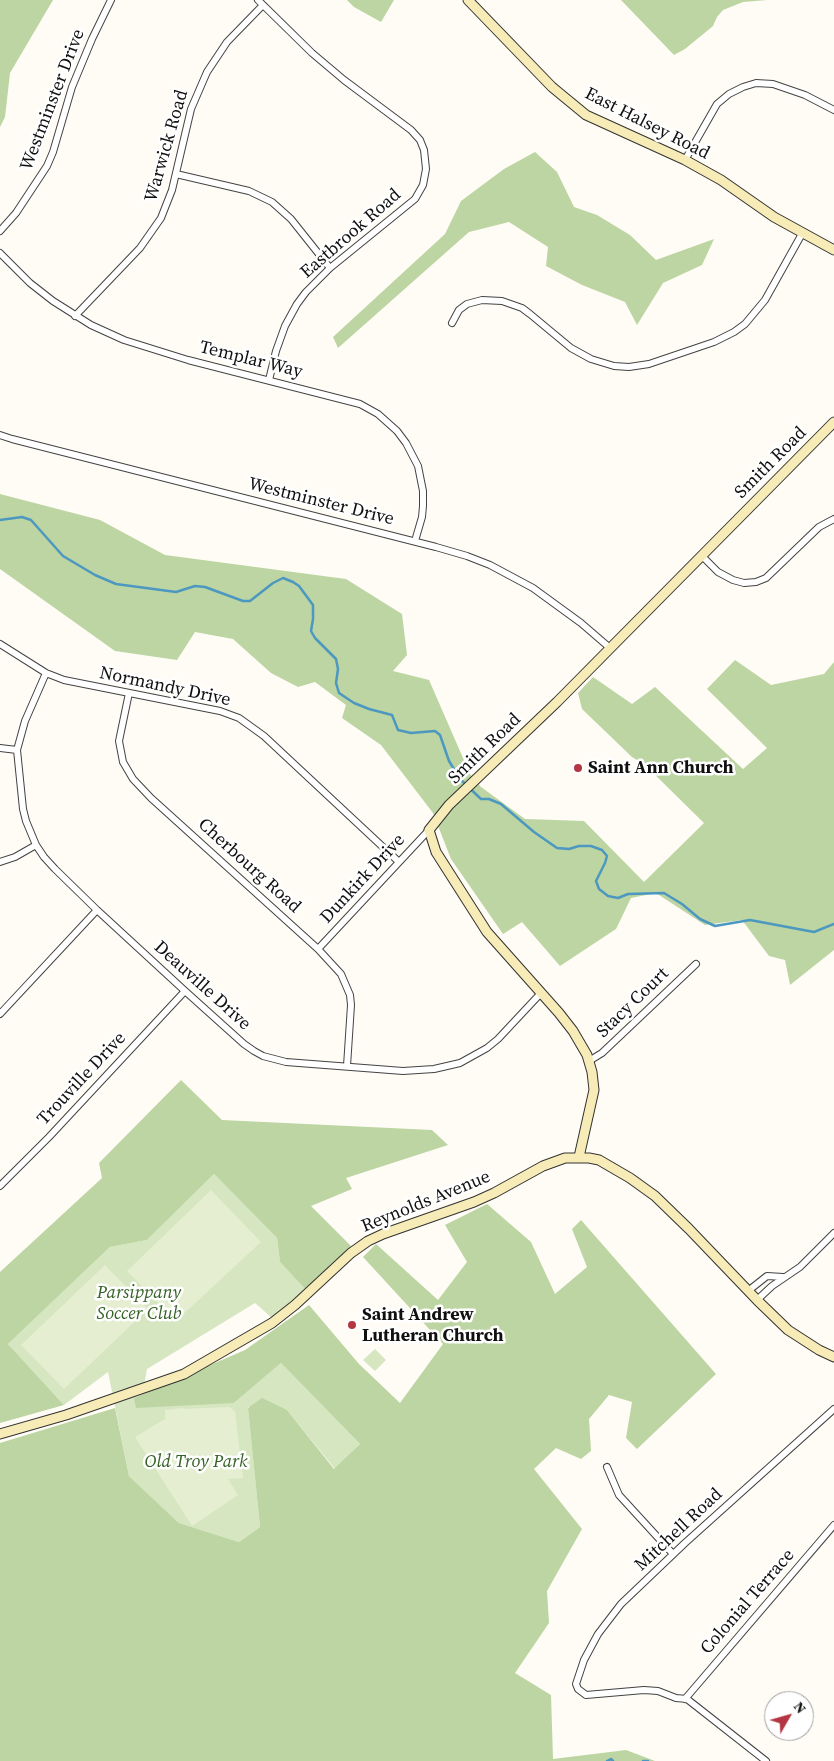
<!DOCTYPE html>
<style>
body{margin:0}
#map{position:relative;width:834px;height:1761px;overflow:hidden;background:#fefcf5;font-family:"Source Serif 4",serif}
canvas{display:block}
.north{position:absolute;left:764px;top:1691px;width:50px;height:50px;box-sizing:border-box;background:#fff;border:1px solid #9f9f9f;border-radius:50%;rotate:52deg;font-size:14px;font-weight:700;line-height:20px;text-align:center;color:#101010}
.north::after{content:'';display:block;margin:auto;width:18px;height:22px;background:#b33642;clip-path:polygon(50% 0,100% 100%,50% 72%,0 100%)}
</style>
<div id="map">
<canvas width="834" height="1761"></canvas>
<div class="north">N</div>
</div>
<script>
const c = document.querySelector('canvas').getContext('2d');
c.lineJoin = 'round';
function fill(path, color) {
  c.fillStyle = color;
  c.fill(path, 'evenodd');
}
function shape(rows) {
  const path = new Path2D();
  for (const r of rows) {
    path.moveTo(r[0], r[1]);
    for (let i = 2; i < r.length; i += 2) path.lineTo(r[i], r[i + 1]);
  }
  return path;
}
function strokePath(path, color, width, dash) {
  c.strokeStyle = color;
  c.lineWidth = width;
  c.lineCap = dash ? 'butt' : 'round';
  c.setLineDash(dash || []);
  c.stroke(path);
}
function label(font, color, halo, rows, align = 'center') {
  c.font = font + ' "Source Serif 4",serif';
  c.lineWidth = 5;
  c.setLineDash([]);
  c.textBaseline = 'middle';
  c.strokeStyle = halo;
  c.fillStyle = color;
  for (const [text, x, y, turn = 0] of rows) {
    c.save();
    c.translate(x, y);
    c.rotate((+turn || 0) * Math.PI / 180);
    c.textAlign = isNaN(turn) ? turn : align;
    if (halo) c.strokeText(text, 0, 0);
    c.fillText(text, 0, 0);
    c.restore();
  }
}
fill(shape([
 [214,1174,277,1238,280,1262,306,1290,272,1318,255,1303,147,1369,143,1391,134,1398,234,1403,281,1363,360,1444,335,1469,287,1410,248,1407,260,1527,239,1542,179,1523,129,1476,108,1372,64,1405,8,1344,110,1247,147,1240],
 [375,1349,386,1360,375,1371,363,1360]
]), '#d6e6c1');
fill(shape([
 [0,0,53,0,10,73,5,117,0,127],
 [347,0,394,0,381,22,354,7],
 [621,0,767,0,743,2,723,10,717,17,713,26,685,49,674,55],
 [535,152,557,172,574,207,597,215,630,235,656,260,714,239,702,265,663,283,637,325,625,302,582,285,546,266,548,247,509,222,469,232,338,348,333,337,445,234,461,201,504,169],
 [0,494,100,520,165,555,346,579,402,614,407,655,393,671,429,680,470,774,481,787,525,819,584,821,644,882,704,823,645,765,632,757,582,709,578,693,593,677,632,704,655,687,743,769,767,748,707,689,735,660,771,685,824,674,834,662,834,950,790,985,785,960,769,956,742,920,705,925,656,893,631,898,616,929,560,966,522,922,503,934,451,859,433,813,381,745,342,718,346,705,315,682,298,687,271,673,233,639,195,632,177,660,115,651,0,569],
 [181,1080,222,1120,432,1130,448,1145,346,1178,352,1189,311,1206,351,1246,306,1290,280,1262,277,1238,214,1174,147,1240,110,1247,8,1344,64,1405,0,1423,0,1272,102,1178,99,1163],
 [487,1204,531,1242,555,1294,587,1267,572,1229,581,1220,716,1374,637,1449,626,1438,632,1402,609,1395,589,1419,591,1451,581,1459,556,1448,534,1469,582,1529,547,1591,549,1623,515,1673,551,1695,553,1759,626,1750,655,1761,0,1761,0,1443,115,1408,129,1476,179,1523,239,1542,260,1527,248,1408,262,1398,287,1410,334,1469,360,1444,281,1363,234,1403,136,1408,134,1398,245,1350,309,1305,359,1364,400,1403,443,1344,363,1257,376,1244,438,1300,467,1262,445,1225]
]), '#bcd5a2');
fill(shape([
 [211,1190,261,1242,176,1321,127,1271],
 [105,1265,148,1309,64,1389,21,1345],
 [229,1407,235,1411,243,1478,228,1479,238,1495,192,1526,135,1437,165,1419,165,1410,183,1408,184,1409]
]), '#e6eed2');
strokePath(shape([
 [0,520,22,517,31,520,63,556,95,575,116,584,176,592,195,586,205,587,243,601,250,601,273,583,283,578,293,582,299,586,313,605,313,619,311,631,315,638,336,659,338,669,336,683,339,693,354,703,369,709,392,715,398,730,411,733,435,731,440,735,449,761,460,779,481,799,489,799,501,804,534,832,557,848,569,849,579,846,591,846,602,850,607,856,605,863,596,881,599,889,608,896,618,898,628,894,664,893,682,904,700,919,715,926,750,920,814,932,834,924],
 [607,1761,611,1759,613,1761],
 [643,1761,648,1761]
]), '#4c98c0', 2.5);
const street = shape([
 [258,0,312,53,344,80,411,130,420,140,424,150,426,169,423,185,415,199,330,268,306,292,297,304,285,326,276,351,269,380],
 [685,160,717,104,729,94,743,87,756,83,773,84,805,95,834,110],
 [176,174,249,191,272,202,291,219,330,268],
 [0,231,16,213,47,166,53,152,72,87,92,39,111,0],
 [0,253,30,283,53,301,91,325,124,340,188,360,360,404,378,414,397,431,406,443,418,466,423,491,423,506,422,517,415,541],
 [75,316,140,248,161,218,172,190,191,109,207,72,227,42,263,5],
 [452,323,459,310,467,304,482,300,502,301,522,308,530,314,571,348,591,359,614,366,629,367,649,364,714,342,734,332,745,324,765,300,803,232],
 [0,435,12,439,436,547,467,556,490,565,533,588,581,623,610,648],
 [703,557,718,572,733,580,744,583,756,582,766,578,819,527,834,519],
 [0,644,46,673,64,680,220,711,239,718,264,736,399,862],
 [46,673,25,721,17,750,23,809,26,821,36,845,44,857,55,869,97,910,185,991,244,1044,254,1051,263,1056,286,1062,403,1071,434,1069,460,1063,487,1048,498,1039,541,993],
 [129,693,119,741,123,762,133,779,151,798,318,949,341,974,350,995,351,1005,347,1066],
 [0,748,17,750],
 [0,862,15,857,36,845],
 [318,949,429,830],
 [0,1014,97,910],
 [589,1061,602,1053,696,964],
 [0,1186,49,1137,185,991],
 [748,1291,767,1276,783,1277],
 [757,1300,772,1286,800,1267,834,1233],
 [607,1467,619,1495,673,1554],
 [685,1699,834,1525],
 [766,1761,687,1699,676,1698,658,1691,644,1690,586,1695,578,1689,576,1684,584,1660,598,1634,621,1604,685,1543,834,1409]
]);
const secondary = shape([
 [468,0,552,87,586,115,685,160,721,180,774,217,834,250],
 [579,1157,594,1090,592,1072,587,1055,573,1031,559,1013,487,932,436,852,429,830,449,805,557,702,834,422],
 [0,1434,66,1415,184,1374,272,1323,295,1305,351,1253,368,1241,383,1234,474,1202,494,1193,543,1166,565,1158,589,1158,599,1160,630,1178,655,1196,689,1229,757,1300,788,1330,819,1350,834,1357]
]);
strokePath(street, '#434343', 8);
strokePath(secondary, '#323232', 11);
strokePath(street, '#fff', 6);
strokePath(secondary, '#f7ecb7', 9);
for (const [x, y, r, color] of [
 [578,768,5,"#b33642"],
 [352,1325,5,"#b33642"]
]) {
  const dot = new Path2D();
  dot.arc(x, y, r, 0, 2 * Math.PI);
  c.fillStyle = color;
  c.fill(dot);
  strokePath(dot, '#fff', 2);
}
label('18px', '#101010', '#fff', [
 ["Westminster Drive",53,100,-69],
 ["East Halsey Road",647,124,27],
 ["Warwick Road",167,146,-74],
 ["Eastbrook Road",351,234,-41],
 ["Templar Way",251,360,14],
 ["Smith Road",771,463,-45],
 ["Westminster Drive",321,502,14],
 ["Normandy Drive",165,687,12],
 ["Smith Road",485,749,-44],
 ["Cherbourg Road",249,866,42],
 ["Dunkirk Drive",363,879,-47],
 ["Deauville Drive",202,986,42],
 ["Stacy Court",633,1003,-44],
 ["Trouville Drive",82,1079,-47],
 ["Reynolds Avenue",426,1202,-22],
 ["Mitchell Road",679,1530,-43],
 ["Colonial Terrace",748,1602,-49]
]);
label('bold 18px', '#101010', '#fff', [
 ["Saint Ann Church",588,768],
 ["Saint Andrew",362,1315],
 ["Lutheran Church",362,1336]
], 'left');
label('italic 18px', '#366226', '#fff', [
 ["Parsippany",139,1293],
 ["Soccer Club",139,1314],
 ["Old Troy Park",196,1462]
]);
</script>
